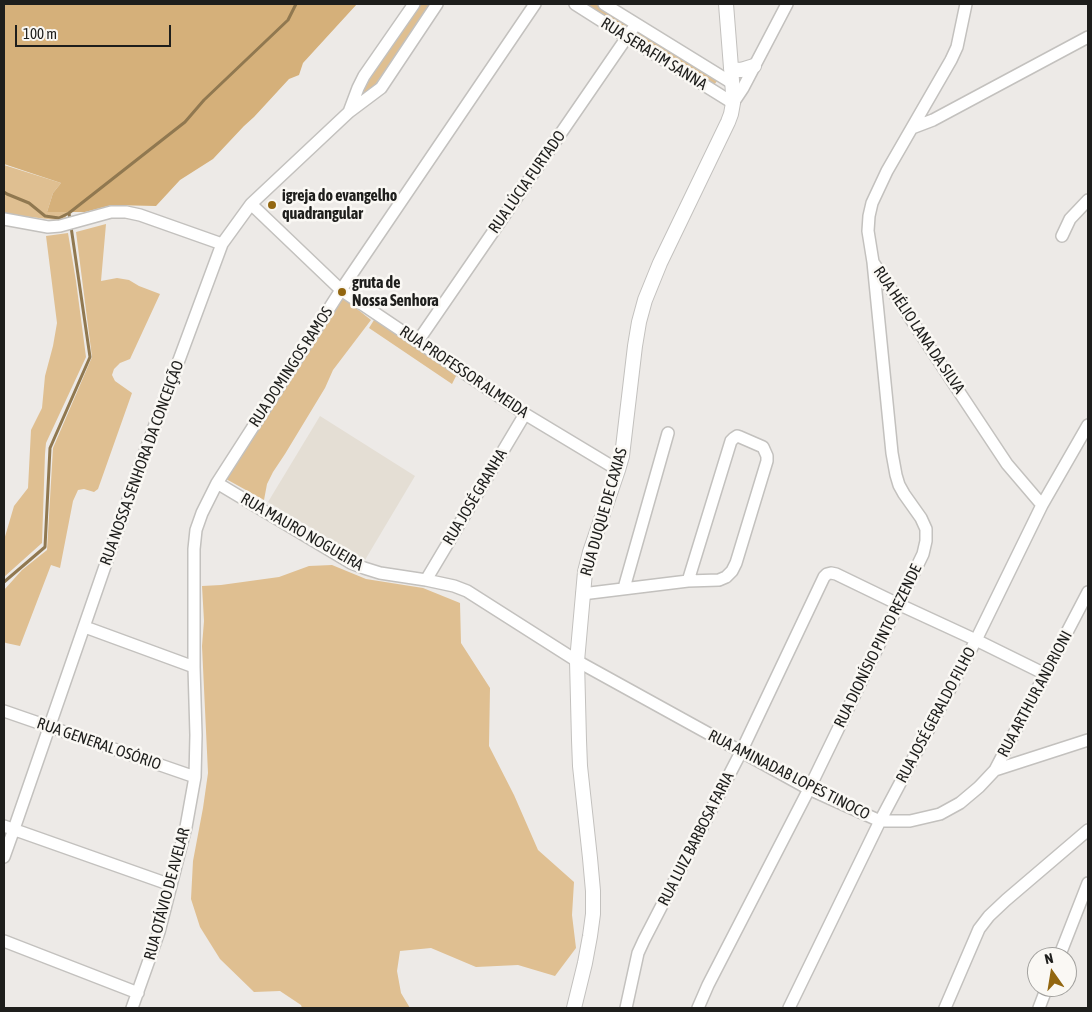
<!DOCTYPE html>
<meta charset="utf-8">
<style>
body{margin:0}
#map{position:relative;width:1092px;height:1012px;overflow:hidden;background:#edeae7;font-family:"Asap Condensed",sans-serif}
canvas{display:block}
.frame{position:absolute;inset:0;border:5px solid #1e1e1c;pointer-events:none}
.north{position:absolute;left:1027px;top:947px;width:50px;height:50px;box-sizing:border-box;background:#faf8f4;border:1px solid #a2a19e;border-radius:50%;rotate:347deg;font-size:14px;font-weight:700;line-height:20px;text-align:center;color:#1e1e1c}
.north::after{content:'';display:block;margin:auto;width:18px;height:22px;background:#926610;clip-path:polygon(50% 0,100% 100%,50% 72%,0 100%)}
.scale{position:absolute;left:15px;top:25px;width:156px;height:22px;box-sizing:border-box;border:2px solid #1e1e1c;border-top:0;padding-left:6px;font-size:15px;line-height:18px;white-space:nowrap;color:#1e1e1c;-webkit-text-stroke:4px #faf8f4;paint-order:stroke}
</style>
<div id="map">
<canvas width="1092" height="1012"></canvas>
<div class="frame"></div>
<div class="north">N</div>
<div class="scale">100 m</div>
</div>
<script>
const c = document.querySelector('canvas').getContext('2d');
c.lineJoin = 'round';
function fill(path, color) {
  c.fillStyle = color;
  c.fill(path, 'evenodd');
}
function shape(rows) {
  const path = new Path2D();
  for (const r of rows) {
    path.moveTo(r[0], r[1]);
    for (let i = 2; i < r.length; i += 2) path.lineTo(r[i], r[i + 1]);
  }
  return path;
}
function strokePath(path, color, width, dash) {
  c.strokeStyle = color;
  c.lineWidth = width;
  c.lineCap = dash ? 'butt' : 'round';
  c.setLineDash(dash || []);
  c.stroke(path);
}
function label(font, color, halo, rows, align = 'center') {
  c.font = font + ' "Asap Condensed",sans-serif';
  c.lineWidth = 5;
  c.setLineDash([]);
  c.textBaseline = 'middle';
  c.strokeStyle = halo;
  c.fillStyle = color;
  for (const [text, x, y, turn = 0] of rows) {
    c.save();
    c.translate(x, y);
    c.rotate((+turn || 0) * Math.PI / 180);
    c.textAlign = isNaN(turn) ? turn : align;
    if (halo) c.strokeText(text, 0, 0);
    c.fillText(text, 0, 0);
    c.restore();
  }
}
fill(shape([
 [320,416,415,476,365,560,268,502]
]), '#e4ded4');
fill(shape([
 [416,4,429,4,407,41,379,79,371,92,354,104,364,80],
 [579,4,600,4,634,24,626,34],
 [637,27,719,78,712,88,631,37],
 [4,165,61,183,53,193,47,212,68,212,64,221,14,215,4,213],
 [106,224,101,281,117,278,129,280,139,286,160,294,130,359,120,363,114,369,112,375,115,381,132,393,98,489,94,492,84,489,78,490,73,501,60,568,51,565,20,646,6,643,4,642,4,590,22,570,47,550,53,448,92,357,76,232],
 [68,233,76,281,86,357,46,443,45,454,42,543,4,577,4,540,14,506,28,488,31,430,42,408,45,376,53,346,57,323,46,236],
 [342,297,371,320,333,370,325,388,285,454,273,472,267,484,264,500,226,479],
 [374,320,393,329,458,372,452,384,369,328],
 [332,565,366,579,423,588,460,603,461,643,490,688,489,746,514,795,538,850,574,882,572,915,576,948,555,976,518,965,476,967,431,948,400,951,397,971,401,993,410,1008,302,1008,301,1005,280,991,254,992,220,959,200,927,191,899,193,861,203,808,208,773,202,646,204,621,202,586,221,585,279,577,309,566]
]), '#dfbf91');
fill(shape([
 [4,4,357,4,303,63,299,75,289,79,254,117,244,126,213,159,180,180,156,206,112,205,85,212,47,212,53,193,61,183,4,164]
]), '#d5b07a');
strokePath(shape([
 [4,192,7,194,29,203,45,216,59,218,69,213],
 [4,582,45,547,50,448,90,357,69,213,185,122,204,100,288,20,296,4]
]), '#907850', 3);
const minor = shape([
 [575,4,627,37,733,103,743,88,787,4],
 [604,4,732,83],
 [966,4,957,47,951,60,887,171,872,203,869,216,868,231,873,262,1007,464,1042,505],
 [349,112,358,88,364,76,414,4],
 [912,128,933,120,1088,37],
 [251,204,341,290,525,414,618,470],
 [4,219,48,227,60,226,111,212,126,212,140,215,222,244],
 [1062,236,1070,219,1088,200],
 [418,341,636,24],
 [217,483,351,563,364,568,380,573,426,580,454,586,467,591,577,661,809,789,880,821,910,821,940,814,960,803,979,787,995,770,1088,740],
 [426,580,525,414],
 [624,588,668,433],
 [582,594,688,581,719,580,726,577,732,571,736,563,767,461,767,456,763,447,740,437,737,436,734,438,731,441,688,581],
 [85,627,194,667],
 [4,711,195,777],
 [995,770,1088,592],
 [4,826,171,885],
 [4,857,14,829,139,468,222,244,251,204,349,112,381,88,437,4],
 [4,941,138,993],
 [1059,957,1088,883],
 [132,1008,159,932,186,827,195,777,196,735,194,667,194,549,196,530,202,513,217,483,341,290,535,4],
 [626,1008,638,953,644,940,741,752,824,577,827,574,831,573,836,574,898,604,976,640,1045,674],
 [698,1008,708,985,809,789,923,554,926,541,926,529,921,518,904,494,899,485,896,475,892,453,873,262],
 [789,1008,880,821,976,640,1042,505,1088,425],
 [945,1008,979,929,989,916,1006,900,1088,830],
 [1039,1008,1047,987]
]);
const tertiary = shape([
 [731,69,741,70,754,66],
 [574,1008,585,963,590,936,593,914,593,891,590,858,580,766,579,740,577,661,585,572,590,552,618,470,622,456,635,346,639,322,645,300,660,263,728,122,731,114,733,103,733,93,726,4]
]);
strokePath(minor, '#c3c1be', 14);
strokePath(tertiary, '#c3c1be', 16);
strokePath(minor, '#fff', 11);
strokePath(tertiary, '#fff', 14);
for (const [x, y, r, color] of [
 [272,205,5,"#926610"],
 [342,292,5,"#926610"]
]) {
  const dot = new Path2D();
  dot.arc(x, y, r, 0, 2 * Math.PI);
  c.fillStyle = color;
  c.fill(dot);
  strokePath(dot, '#faf8f4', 2);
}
label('16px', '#1e1e1c', '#faf8f4', [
 ["RUA SERAFIM SANNA",654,54,32],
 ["RUA LÚCIA FURTADO",527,182,-55],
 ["RUA HÉLIO LANA DA SILVA",919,330,56],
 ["RUA DOMINGOS RAMOS",291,367,-57],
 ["RUA PROFESSOR ALMEIDA",464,372,34],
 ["RUA NOSSA SENHORA DA CONCEIÇÃO",142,463,-70],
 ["RUA JOSÉ GRANHA",475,497,-59],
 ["RUA DUQUE DE CAXIAS",604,512,-74],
 ["RUA MAURO NOGUEIRA",302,532,30],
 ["RUA DIONÍSIO PINTO REZENDE",878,646,-64],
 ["RUA ARTHUR ANDRIONI",1035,694,-62],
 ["RUA JOSÉ GERALDO FILHO",936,715,-62],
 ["RUA GENERAL OSÓRIO",99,744,19],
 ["RUA AMINADAB LOPES TINOCO",789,775,27],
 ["RUA LUIZ BARBOSA FARIA",696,839,-63],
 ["RUA OTÁVIO DE AVELAR",167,894,-75]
]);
label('bold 16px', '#1e1e1c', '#faf8f4', [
 ["igreja do evangelho",282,196],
 ["quadrangular",282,214],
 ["gruta de",352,283],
 ["Nossa Senhora",352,301]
], 'left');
</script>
